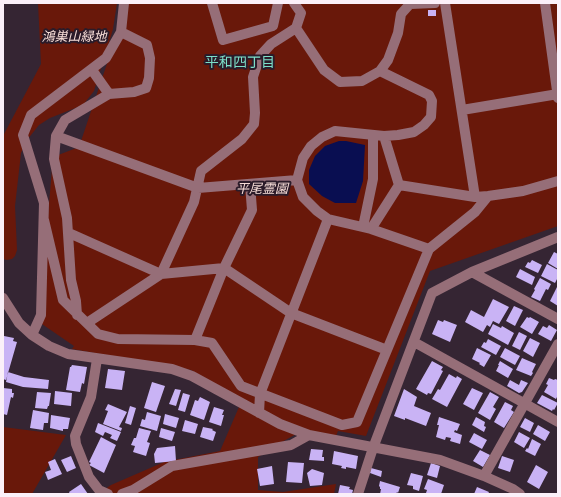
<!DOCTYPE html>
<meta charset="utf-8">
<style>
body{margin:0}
#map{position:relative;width:561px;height:497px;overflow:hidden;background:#352533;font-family:Spectral,serif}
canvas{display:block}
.frame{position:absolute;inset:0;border:4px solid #fbf0f9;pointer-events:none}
</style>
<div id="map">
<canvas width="561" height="497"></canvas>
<div class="frame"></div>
</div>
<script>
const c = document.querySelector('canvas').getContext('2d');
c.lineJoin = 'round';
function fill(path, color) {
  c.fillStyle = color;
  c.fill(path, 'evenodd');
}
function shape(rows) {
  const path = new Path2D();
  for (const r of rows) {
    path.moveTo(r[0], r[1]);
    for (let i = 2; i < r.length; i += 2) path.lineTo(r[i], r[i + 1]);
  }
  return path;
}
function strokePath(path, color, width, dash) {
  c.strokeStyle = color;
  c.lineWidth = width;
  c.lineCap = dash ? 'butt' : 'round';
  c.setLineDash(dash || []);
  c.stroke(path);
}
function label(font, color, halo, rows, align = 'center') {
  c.font = font + ' Spectral,"Noto Sans JP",serif';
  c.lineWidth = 4;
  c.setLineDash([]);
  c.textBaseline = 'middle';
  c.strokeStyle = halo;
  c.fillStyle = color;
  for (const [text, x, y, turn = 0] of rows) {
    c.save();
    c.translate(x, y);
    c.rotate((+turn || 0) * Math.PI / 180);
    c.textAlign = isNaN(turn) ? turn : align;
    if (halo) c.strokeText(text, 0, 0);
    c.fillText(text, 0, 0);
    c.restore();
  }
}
fill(shape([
 [38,3,117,3,113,29,94,91,83,105,50,118,39,125,27,140,21,153,15,206,17,250,15,256,12,259,7,260,3,259,3,136,41,64],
 [126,3,558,3,558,226,430,271,366,436,338,431,336,436,300,432,280,443,258,457,258,490,283,492,336,484,334,494,98,494,111,485,164,462,220,451,242,400,191,370,72,349,74,346,39,322,53,157,79,147,124,13],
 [3,427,66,435,32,494,3,494]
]), '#69180a');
fill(shape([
 [339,141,346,141,365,145,363,181,356,203,335,203,322,196,309,184,309,170,315,156,325,146]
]), '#090e51');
fill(shape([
 [428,10,436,10,436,16,428,16],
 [554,252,558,254,558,269,548,263],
 [532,260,542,265,538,273,525,267,528,262,530,263],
 [547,264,558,270,557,277,558,277,555,283,541,276],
 [520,269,535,277,532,285,516,277],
 [540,278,551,284,548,290,546,289,540,301,531,297,535,290,534,289],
 [558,285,558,306,550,301],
 [493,299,509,307,499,324,493,321,490,327,487,325,483,332,465,322,471,310,484,317],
 [514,306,523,310,515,326,506,321],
 [527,317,529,318,530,317,539,322,532,334,520,327],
 [438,320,443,322,444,320,457,325,450,342,432,334],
 [493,324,501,328,502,326,514,333,508,345,488,334],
 [549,325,557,330,551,341,538,334,543,326,547,328],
 [519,332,527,336,520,350,512,346],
 [4,336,14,338,13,341,17,342,6,380,3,379,3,340],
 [530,338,540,343,533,357,523,351],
 [488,339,501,346,496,355,481,347,484,342,486,343],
 [477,348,491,355,484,367,479,364,480,363,472,359],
 [505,348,520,356,515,365,500,357],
 [522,358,536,364,532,372,533,373,531,376,516,370],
 [432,361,443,367,441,370,443,371,431,394,428,393,427,395,416,389],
 [500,361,513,369,508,378,496,371,499,365,498,365],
 [72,365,87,367,84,384,82,383,80,392,66,390,70,367,71,367],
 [108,369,125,371,122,390,105,388],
 [8,372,24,377,49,380,48,389,23,387,6,382],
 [449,374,456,378,457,376,462,379,447,407,432,399,438,389,440,390],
 [549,378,554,380,555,379,558,380,558,395,556,399,544,392,548,385,546,384],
 [510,380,519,385,521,380,528,383,522,392,519,393,507,386],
 [152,382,165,386,156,412,144,408],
 [3,388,12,389,12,393,14,393,13,398,11,397,7,415,3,414],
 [472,388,483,393,474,410,463,404],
 [175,389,181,390,176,406,169,404],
 [404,389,417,397,414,406,431,413,426,426,405,418,405,420,394,416],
 [55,391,72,393,71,406,54,404],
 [37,392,51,393,49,406,48,406,47,409,35,408],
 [490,392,499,397,493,407,496,409,490,420,478,413],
 [183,393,190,395,185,412,178,410],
 [542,395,558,403,554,410,553,409,552,411,537,403],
 [200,397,210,402,204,420,190,415,195,400,198,401],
 [505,402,513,406,511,410,514,412,504,428,494,422],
 [108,404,127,412,119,427,122,428,121,431,103,424,108,411,105,410],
 [130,406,136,408,131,425,125,423],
 [214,407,224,410,222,415,224,415,221,426,209,422],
 [33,410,49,413,48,423,44,423,43,430,30,428],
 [147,412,161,416,157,431,140,426,142,419,145,420],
 [165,414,179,418,176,428,163,424],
 [51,415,70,418,68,429,63,429,63,431,50,428],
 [439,417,460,424,457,431,455,430,454,432,462,435,460,444,450,441,451,438,446,437,445,440,436,437,439,425,437,425],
 [476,417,485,422,484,426,486,427,484,432,472,425],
 [525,418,534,423,530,432,520,427],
 [185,420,198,424,195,434,182,431],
 [98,423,121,432,117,441,110,438,112,435,105,432,103,436,95,432],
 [538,425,550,432,545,441,533,434],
 [203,427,213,429,212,430,216,432,213,441,200,437],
 [139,428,151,431,147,442,150,443,146,456,133,452,135,446,131,445,134,438,136,438],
 [161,428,175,432,172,441,159,437],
 [519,432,530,438,524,448,514,442],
 [474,433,487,440,482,449,469,442],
 [101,437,116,445,104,473,89,465,91,463,89,462],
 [532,439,541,444,535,456,525,451,527,448,528,449],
 [175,446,176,461,155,463,154,454,157,448],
 [311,449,323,450,322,457,324,457,324,461,309,460],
 [480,450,490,455,483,467,473,461],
 [334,451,358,456,356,469,346,467,346,469,341,468,342,466,332,464],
 [71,456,76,468,67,472,61,460],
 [502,456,514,460,510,472,498,468],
 [55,459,62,474,48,480,45,472,51,470,48,462],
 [288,462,304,463,302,483,286,482],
 [431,463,440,466,437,478,427,475],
 [536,465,548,472,539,489,527,482],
 [272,466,274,484,260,486,257,469],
 [371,468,382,471,381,477,370,473],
 [312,469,324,473,322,485,310,486,307,473],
 [411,473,423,476,419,491,413,489,413,486,407,485],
 [428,479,444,485,441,494,426,493,427,490,424,489],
 [380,481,400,487,398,493,397,492,396,494,380,494,381,489,380,489,380,487,379,486],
 [81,484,88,494,70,494,69,492],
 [340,485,350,487,349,489,353,490,352,494,338,494],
 [477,487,489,492,488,494,474,494]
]), '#c9b3f5');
strokePath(shape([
 [212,3,223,40,273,26,278,3],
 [294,3,301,13,296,28,324,70,340,82,362,81,380,71,388,60,398,33,401,14,410,4,435,3],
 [445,3,475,197],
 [545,3,558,98],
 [92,70,109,94],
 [380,71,429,95,432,101,431,117,424,125,414,132,398,135,384,136],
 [462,110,558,94],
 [335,131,384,136,399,185,371,229,328,219,317,211,303,197,297,180,303,158,311,146,322,137,335,131],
 [56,136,198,188,297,180],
 [399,185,475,197,488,196,523,191,558,181],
 [44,220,63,300,98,334,118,339,195,340,212,343,241,386,342,425,357,422,429,249,475,212,488,196],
 [363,227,373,179,373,135],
 [371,229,429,249],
 [69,233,161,274,224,268,291,313,387,350],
 [472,272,558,319],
 [3,298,19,323,32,335,49,346,68,354,172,369,192,376,280,424,309,435,440,460,484,476,513,489,520,494],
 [77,315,76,301,71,280,67,218,54,159,56,136,65,120,109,94,134,92,146,88,149,78,150,58,147,45,121,32],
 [87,323,161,274,194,202,201,171,242,139,254,124,255,113,253,77,260,56,271,44,296,28],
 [32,335,41,315,44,203,23,135,31,115,106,58,121,32,124,3],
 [195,340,224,268,252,210,250,184],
 [414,342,558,422],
 [97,359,91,397,75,436,76,444,89,477,99,490,108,494],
 [259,413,260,394,328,219],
 [484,476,558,344],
 [122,494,133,490,172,466,291,445,309,435],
 [358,494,373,448,432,293,472,272,558,237]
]), '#966e78', 10);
label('italic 13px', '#f7ddd7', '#2b1b29', [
 ["鴻巣山緑地",74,38],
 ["平尾霊園",262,190]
]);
label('14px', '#7cdfc9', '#2b1b29', [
 ["平和四丁目",240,64]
]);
</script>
